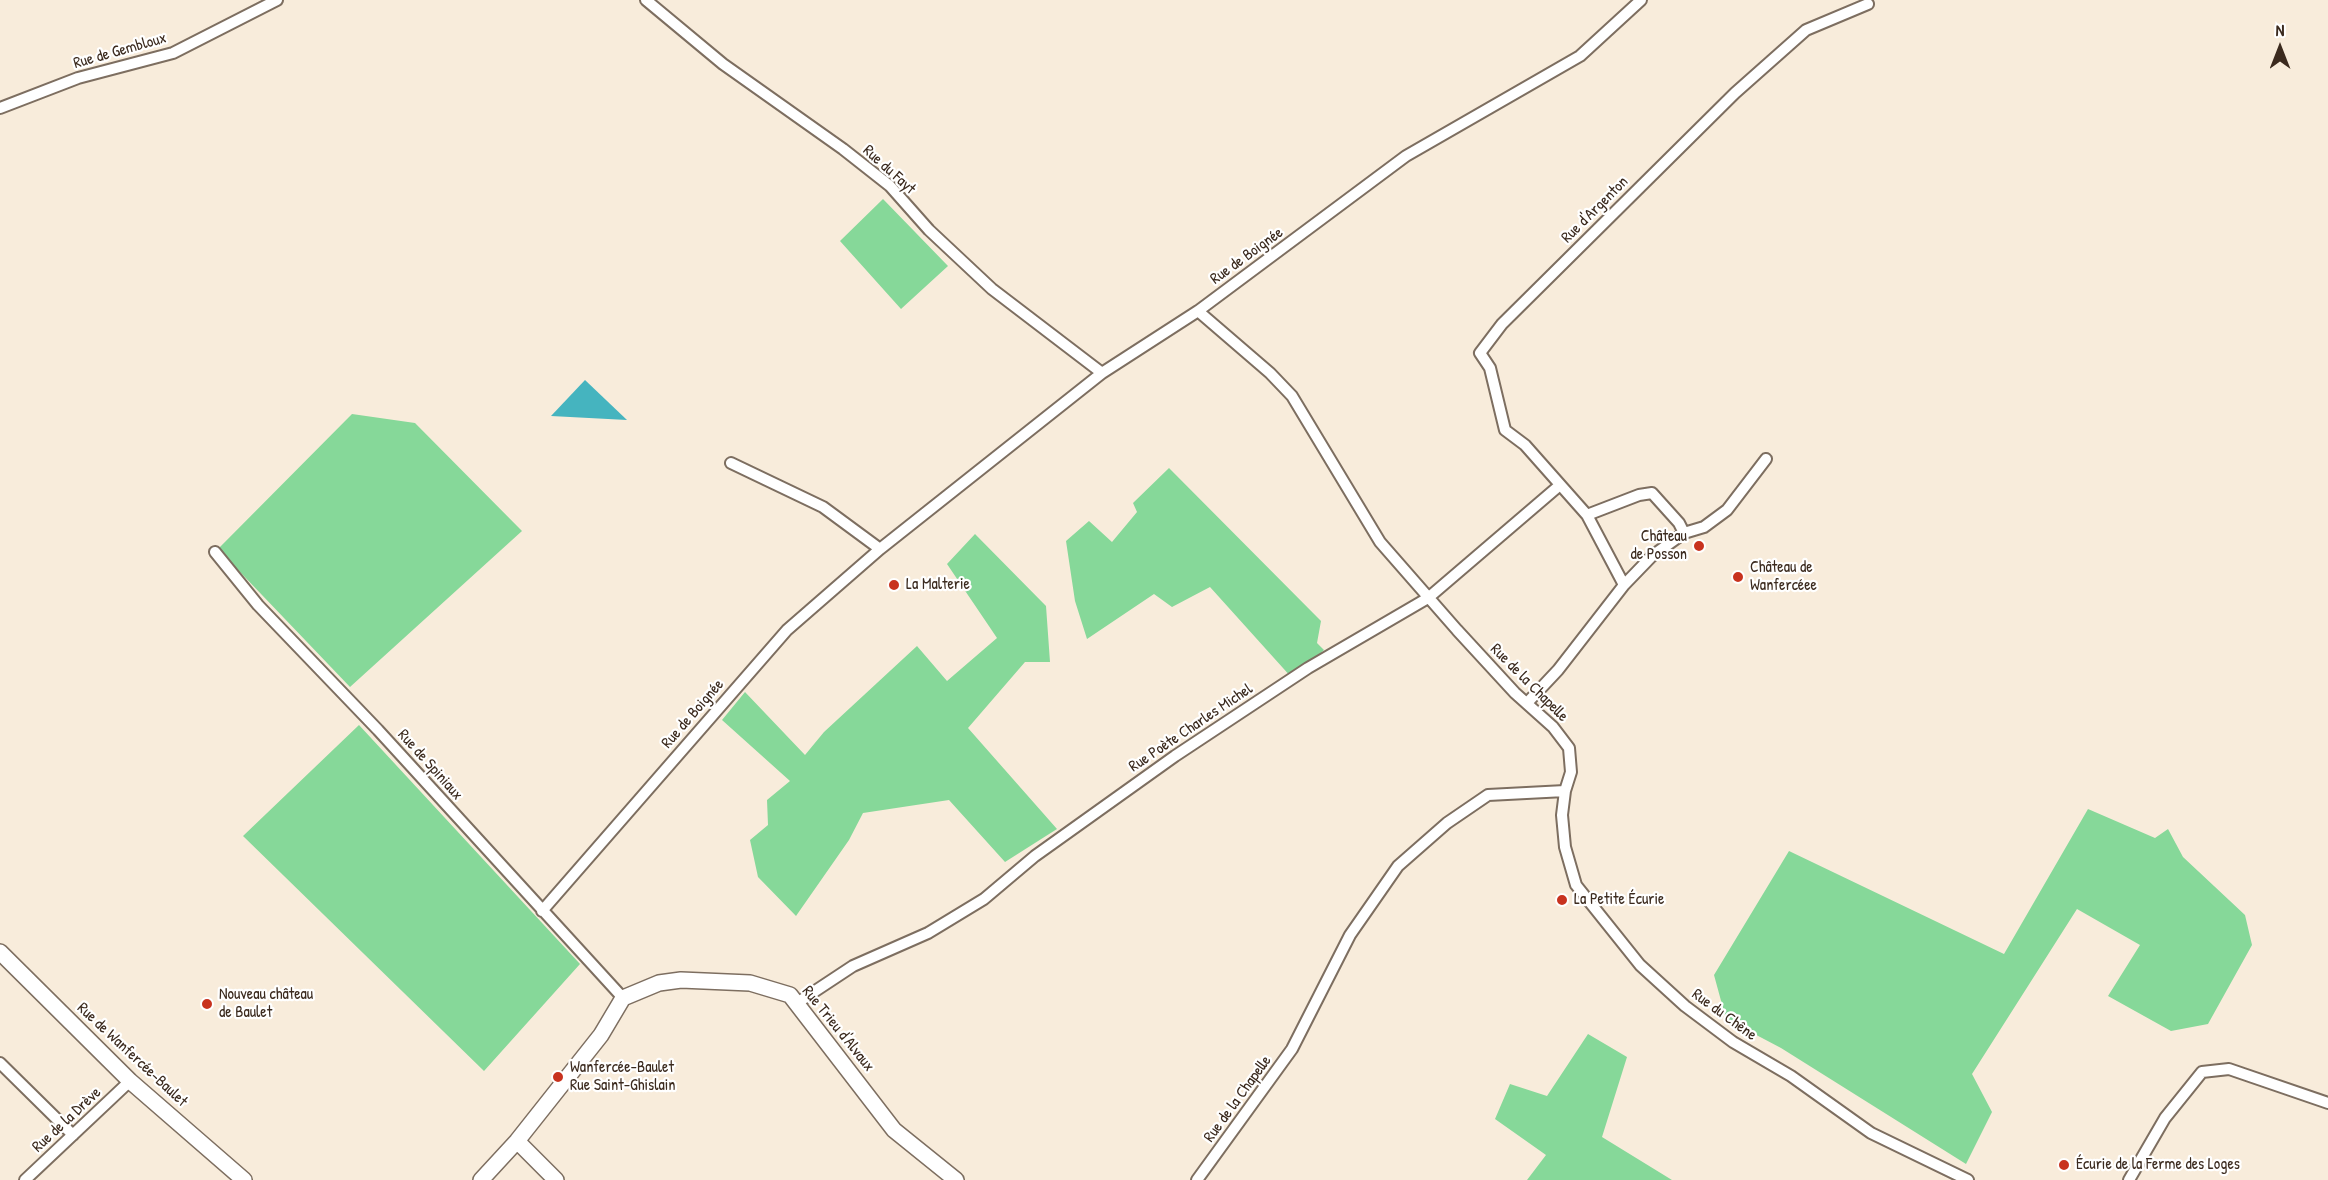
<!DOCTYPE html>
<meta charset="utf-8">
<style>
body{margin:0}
#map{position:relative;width:2328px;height:1180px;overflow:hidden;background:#f8ecdb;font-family:"Patrick Hand",sans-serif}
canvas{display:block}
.north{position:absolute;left:2250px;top:18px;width:60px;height:60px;-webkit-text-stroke:4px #fff;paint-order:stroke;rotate:0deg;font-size:16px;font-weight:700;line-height:24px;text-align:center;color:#3b2a1e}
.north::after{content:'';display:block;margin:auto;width:21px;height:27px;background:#3b2a1e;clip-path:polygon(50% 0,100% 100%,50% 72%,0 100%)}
</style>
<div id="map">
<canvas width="2328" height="1180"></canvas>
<div class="north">N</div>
</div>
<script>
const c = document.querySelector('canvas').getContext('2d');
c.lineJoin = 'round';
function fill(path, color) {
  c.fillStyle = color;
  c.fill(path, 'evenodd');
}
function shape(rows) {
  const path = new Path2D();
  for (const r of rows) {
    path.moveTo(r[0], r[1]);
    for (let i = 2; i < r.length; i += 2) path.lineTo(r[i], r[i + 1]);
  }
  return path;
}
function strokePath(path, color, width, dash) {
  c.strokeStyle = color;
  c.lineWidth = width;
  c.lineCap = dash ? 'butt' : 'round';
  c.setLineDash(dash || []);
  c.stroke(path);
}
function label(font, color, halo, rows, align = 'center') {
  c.font = font + ' "Patrick Hand",sans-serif';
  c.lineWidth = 4.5;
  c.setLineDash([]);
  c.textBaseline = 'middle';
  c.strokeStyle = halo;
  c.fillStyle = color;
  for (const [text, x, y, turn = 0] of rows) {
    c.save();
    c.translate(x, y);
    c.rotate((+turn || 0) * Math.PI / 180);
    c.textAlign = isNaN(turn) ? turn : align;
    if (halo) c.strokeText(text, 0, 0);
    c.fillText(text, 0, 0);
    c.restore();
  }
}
fill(shape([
 [883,199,948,266,901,309,840,241],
 [352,414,415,423,522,531,350,687,218,549],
 [1169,468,1321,621,1317,643,1324,650,1292,678,1210,587,1172,607,1154,594,1087,639,1075,601,1066,541,1089,521,1112,542,1137,512,1133,503],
 [975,534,1046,606,1050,662,1025,662,968,728,1057,829,1005,862,949,800,863,813,849,840,796,916,758,877,750,840,768,825,767,800,790,781,722,720,745,692,805,755,824,732,917,646,947,681,997,638,947,564],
 [359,725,580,964,484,1071,243,836],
 [2088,809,2155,838,2168,829,2183,857,2245,915,2252,945,2208,1024,2171,1031,2108,996,2140,945,2077,909,1972,1074,1992,1112,1966,1164,1781,1048,1726,1019,1714,975,1789,851,2004,954],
 [1588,1034,1627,1057,1602,1137,1672,1180,1527,1180,1546,1155,1495,1119,1510,1084,1547,1096]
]), '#86d899');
fill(shape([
 [585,380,627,420,551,416]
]), '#45b4bf');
const street = shape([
 [646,0,723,64,843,149,890,186,929,230,992,289,1102,373],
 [0,108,78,78,173,53,277,0],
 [1198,311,1270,373,1292,396,1380,542,1457,630,1515,693,1553,727,1569,748,1571,772,1565,791,1562,815,1565,847,1576,885,1640,965,1685,1006,1733,1042,1791,1076,1871,1133,1968,1180],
 [731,463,823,507,880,549],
 [1587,515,1639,495,1652,493,1679,523,1684,533,1652,556,1624,585],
 [1684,533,1704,527,1727,510,1766,459],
 [215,552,258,605,378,730,623,998],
 [1527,703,1558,670,1624,585,1587,515,1525,445,1505,430,1490,368,1480,353,1502,324,1735,93,1806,30,1868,4],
 [542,911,787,630,880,549,1102,373,1198,311,1406,156,1580,56,1641,0],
 [797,1003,853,966,928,933,984,899,1035,856,1175,756,1308,668,1428,598,1560,485],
 [0,1063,73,1135],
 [25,1180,130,1081],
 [1197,1180,1292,1049,1350,935,1398,866,1447,823,1488,795,1565,791],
 [2129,1180,2165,1118,2202,1072,2229,1069,2328,1103]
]);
const secondary = shape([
 [0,952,130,1081,244,1180],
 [517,1141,556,1180],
 [481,1180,517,1141,601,1035,623,998,659,983,681,980,750,983,790,995,894,1130,956,1180]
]);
strokePath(street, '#7d6e60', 14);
strokePath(secondary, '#7d6e60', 18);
strokePath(street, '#fff', 10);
strokePath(secondary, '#fff', 15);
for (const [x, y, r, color] of [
 [1699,546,6,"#c8321e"],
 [1738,577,6,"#c8321e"],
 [894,585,6,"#c8321e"],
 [1562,900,6,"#c8321e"],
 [207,1004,6,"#c8321e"],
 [558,1077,6,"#c8321e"],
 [2064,1165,6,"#c8321e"]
]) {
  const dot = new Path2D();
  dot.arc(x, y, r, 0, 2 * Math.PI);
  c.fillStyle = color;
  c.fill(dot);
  strokePath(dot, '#fff', 2);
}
label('16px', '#3b2a1e', '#fff', [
 ["Rue de Gembloux",120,51,-16],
 ["Rue du Fayt",889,170,42],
 ["Rue d'Argenton",1595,210,-45],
 ["Rue de Boignée",1247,256,-36],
 ["Rue de la Chapelle",1529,683,45],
 ["Rue de Boignée",693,714,-49],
 ["Rue Poète Charles Michel",1191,728,-34],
 ["Rue de Spiniaux",430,765,48],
 ["Rue du Chêne",1724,1015,36],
 ["Rue Trieu d'Alvaux",838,1029,51],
 ["Rue de Wanfercée-Baulet",132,1055,43],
 ["Rue de la Chapelle",1238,1099,-54],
 ["Rue de la Drève",67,1120,-43]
]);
label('16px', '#3b2a1e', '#fff', [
 ["Château",1687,537,"right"],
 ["de Posson",1687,555,"right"],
 ["Château de",1750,568],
 ["Wanfercéee",1750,586],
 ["La Malterie",906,585],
 ["La Petite Écurie",1574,900],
 ["Nouveau château",219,995],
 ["de Baulet",219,1013],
 ["Wanfercée-Baulet",570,1068],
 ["Rue Saint-Ghislain",570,1086],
 ["Écurie de la Ferme des Loges",2076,1165]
], 'left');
</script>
